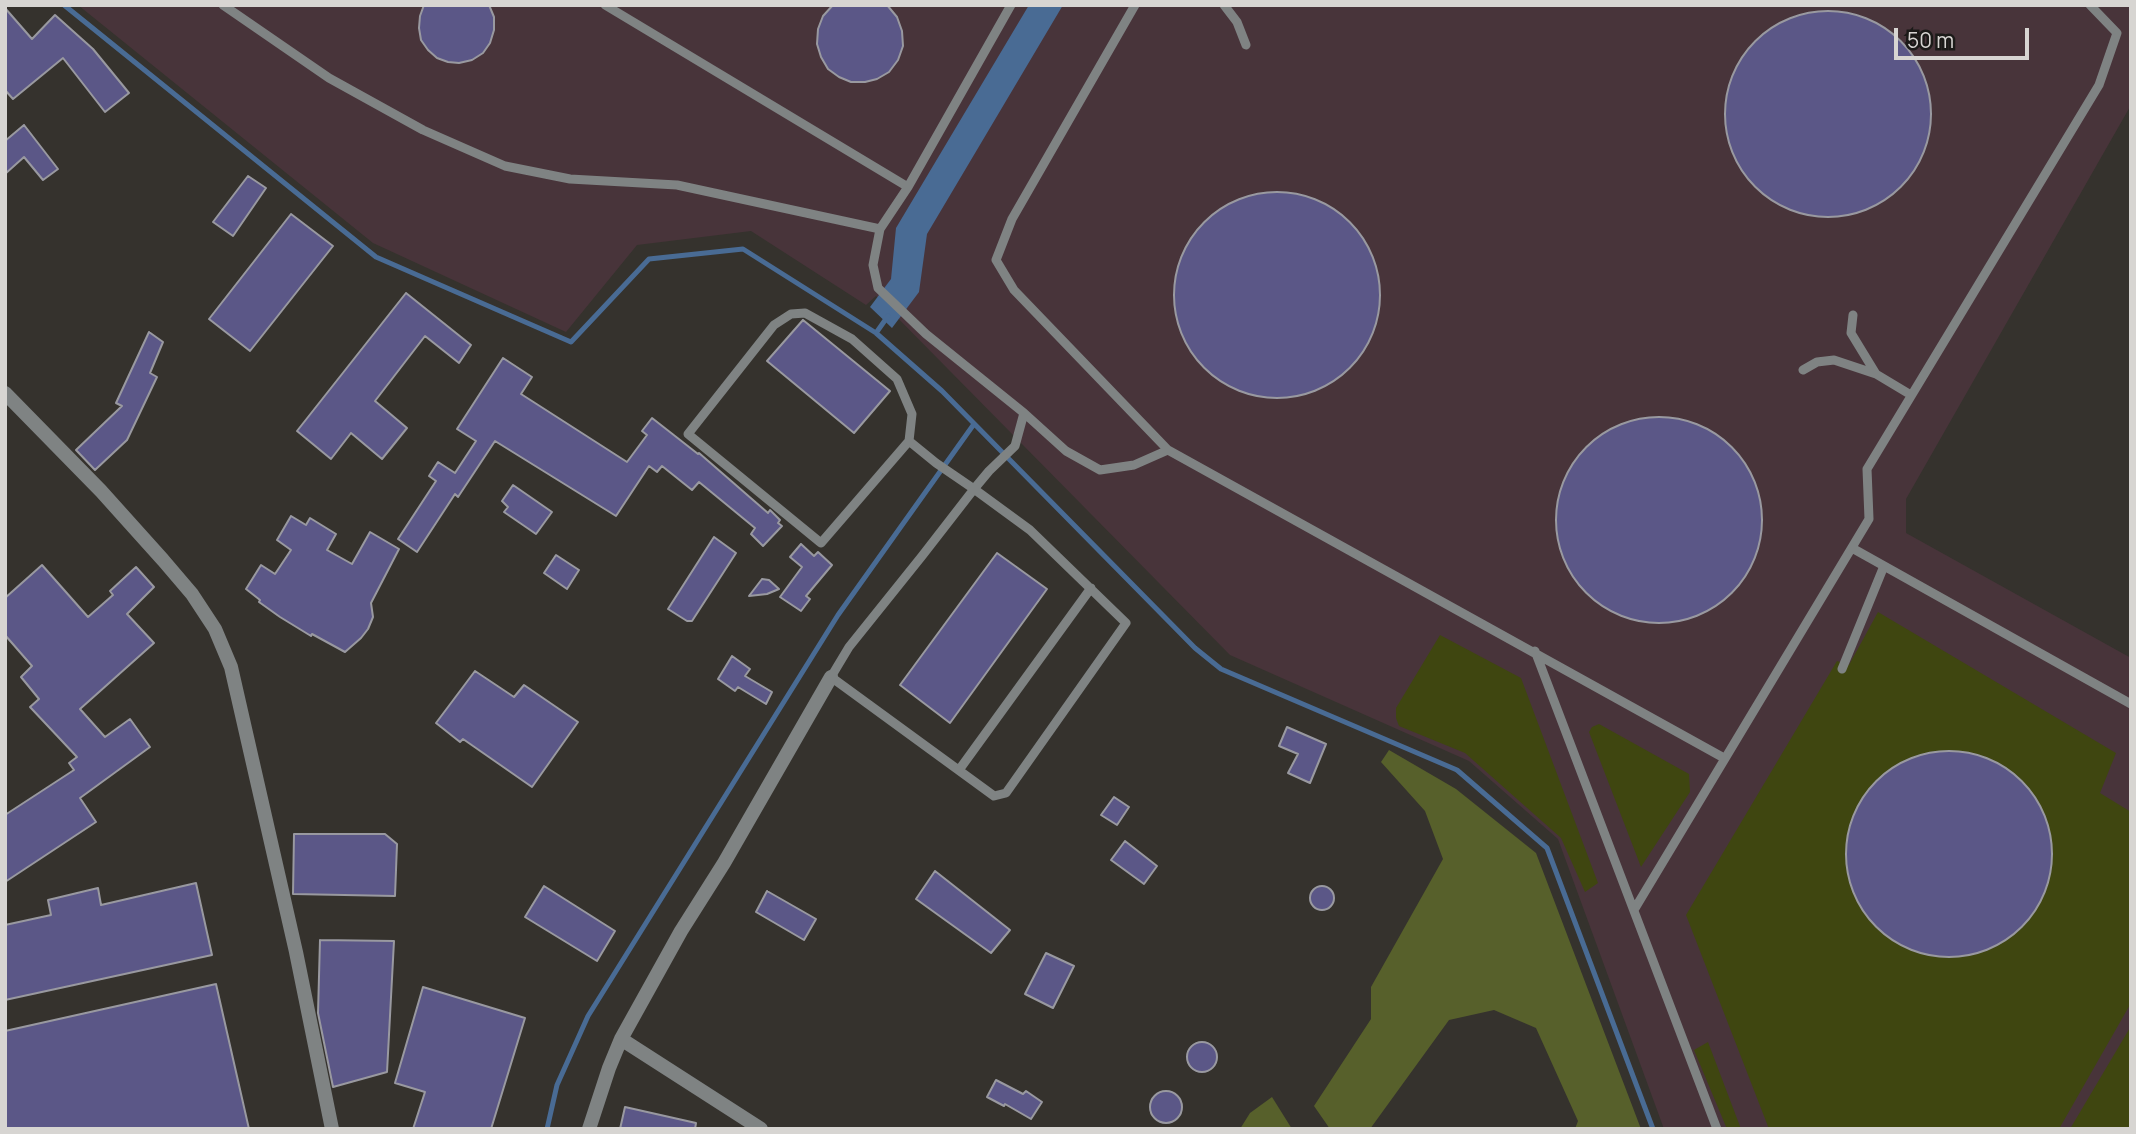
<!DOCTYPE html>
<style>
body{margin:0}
#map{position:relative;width:2136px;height:1134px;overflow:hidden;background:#35322d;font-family:Manrope,sans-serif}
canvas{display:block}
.frame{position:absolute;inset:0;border:7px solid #d7d5d2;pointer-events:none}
.scale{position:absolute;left:1894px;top:28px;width:135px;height:32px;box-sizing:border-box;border:4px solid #d7d5d2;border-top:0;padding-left:9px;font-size:21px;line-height:24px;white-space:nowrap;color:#d7d5d2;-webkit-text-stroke:5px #1b1a18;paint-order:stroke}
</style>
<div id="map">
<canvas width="2136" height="1134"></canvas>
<div class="frame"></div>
<div class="scale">50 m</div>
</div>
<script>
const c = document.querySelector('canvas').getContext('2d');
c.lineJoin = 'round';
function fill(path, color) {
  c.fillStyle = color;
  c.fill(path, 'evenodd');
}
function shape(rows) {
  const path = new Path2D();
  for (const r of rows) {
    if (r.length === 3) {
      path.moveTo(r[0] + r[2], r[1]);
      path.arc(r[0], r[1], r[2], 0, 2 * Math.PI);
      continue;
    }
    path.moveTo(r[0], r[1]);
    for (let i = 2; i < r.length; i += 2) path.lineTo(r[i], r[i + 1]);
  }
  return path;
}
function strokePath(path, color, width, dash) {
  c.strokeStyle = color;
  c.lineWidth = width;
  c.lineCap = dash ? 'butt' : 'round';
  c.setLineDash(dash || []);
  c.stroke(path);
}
fill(shape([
 [78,5,2131,5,2131,105,1906,499,1906,533,2131,658,2131,1129,1664,1129,1558,839,1469,761,1230,655,876,296,866,305,751,231,637,245,566,332,373,243]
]), '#48343a');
fill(shape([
 [1878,612,2116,753,2100,793,2131,812,2131,1003,2059,1129,1769,1129,1686,915,1837,661,1849,665],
 [1440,635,1521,678,1598,883,1585,892,1561,838,1465,753,1399,726,1396,718,1396,708],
 [1599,724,1689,774,1690,792,1641,867,1589,732,1592,727],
 [2131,1026,2131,1129,2070,1129],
 [1708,1042,1741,1129,1727,1129,1694,1050]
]), '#3f4610');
fill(shape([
 [1389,750,1456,789,1536,853,1641,1129,1575,1129,1578,1121,1536,1028,1494,1010,1449,1020,1370,1129,1330,1129,1314,1106,1371,1019,1371,987,1443,859,1425,811,1381,762],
 [1272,1097,1292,1129,1240,1129,1250,1113]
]), '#57602b');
fill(shape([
 [1029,5,1063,5,927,234,919,292,892,328,870,307,891,279,896,228]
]), '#496b94');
strokePath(shape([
 [64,5,376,257,571,342,649,259,743,249,876,333,942,391,1195,648,1221,669,1457,770,1547,848,1653,1129],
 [876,333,888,316],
 [547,1129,557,1085,588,1016,838,615,974,424]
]), '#496b94', 5);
const building = shape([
 [424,5,489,5,494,17,494,30,490,43,483,53,472,60,459,63,448,62,437,58,428,50,421,40,419,28,420,16,424,5],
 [833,5,887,5,897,17,902,31,903,46,898,60,889,72,877,79,865,82,851,82,839,77,828,69,821,57,817,44,818,29,823,16,833,5],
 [5,8,32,39,55,15,93,49,129,93,105,112,63,58,13,99,5,90,5,8],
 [1828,114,103],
 [24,125,58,169,43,180,24,157,5,174,5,141,24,125],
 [248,176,266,188,233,236,213,222,248,176],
 [1277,295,103],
 [291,214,333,246,250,351,209,319,291,214],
 [406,293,471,345,459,363,425,336,375,401,407,428,382,459,351,433,331,459,297,431,406,293],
 [803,320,890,391,854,433,767,361,803,320],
 [149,332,163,342,150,373,157,377,127,440,95,470,76,450,122,406,116,403,149,332],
 [503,358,532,377,521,394,627,462,647,435,642,431,652,418,698,454,699,453,768,513,770,510,780,520,778,523,782,526,763,546,751,534,755,528,699,482,692,490,662,466,657,472,649,466,616,516,495,441,458,497,455,494,417,552,398,539,436,481,429,476,438,462,455,473,476,441,457,429,503,358],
 [1659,520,103],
 [513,485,552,512,536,534,504,512,508,507,502,501,513,485],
 [291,516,306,525,310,518,336,534,327,550,352,564,370,532,399,549,371,603,373,617,368,629,361,638,345,652,312,634,311,636,280,617,259,602,260,600,246,589,261,565,275,574,291,550,277,540,291,516],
 [714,537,736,553,692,621,687,621,668,609,714,537],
 [801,544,814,556,818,552,832,565,806,596,810,599,801,611,780,597,802,567,790,557,801,544],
 [997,553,1047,589,950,723,900,685,997,553],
 [556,555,579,570,567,589,544,573,556,555],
 [42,565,88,617,113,595,110,591,136,567,154,587,127,614,154,643,80,709,105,737,130,719,150,747,80,798,96,822,5,882,5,815,74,770,69,763,77,757,30,707,39,699,21,677,32,666,5,635,5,598,42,565],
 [762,579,769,580,779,589,767,594,749,596,762,579],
 [732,656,750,669,745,676,772,692,766,704,738,687,735,691,718,679,732,656],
 [475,671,514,697,524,685,578,722,532,787,463,739,460,742,436,723,475,671],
 [1287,727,1326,744,1310,783,1288,773,1298,754,1279,746,1287,727],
 [1949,854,103],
 [1114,797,1129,807,1117,825,1101,815,1114,797],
 [294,834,385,834,397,844,395,896,293,894,294,834],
 [1125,841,1157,866,1144,884,1111,860,1125,841],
 [935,871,1010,930,991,953,916,899,935,871],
 [196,883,212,955,5,1000,5,925,51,915,48,900,98,888,101,905,196,883],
 [1322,898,12],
 [544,886,615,931,597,961,525,917,544,886],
 [767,891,816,919,804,940,756,912,767,891],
 [320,940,394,941,387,1072,333,1087,318,1013,320,940],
 [1046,953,1074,966,1053,1008,1025,994,1046,953],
 [216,984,249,1129,5,1129,5,1031,216,984],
 [423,987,525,1018,491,1129,413,1129,425,1092,395,1083,423,987],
 [1202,1057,15],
 [996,1080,1023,1094,1026,1091,1042,1102,1031,1119,1005,1104,1004,1106,987,1097,996,1080],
 [1166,1107,16],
 [625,1107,696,1123,695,1129,620,1129,625,1107]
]);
fill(building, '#5b5787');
strokePath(building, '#9999a0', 2);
strokePath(shape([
 [223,5,329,78,423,130,505,166,570,179,677,185,880,229],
 [605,5,908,187],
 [1011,5,908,187,880,229,873,265,878,288,926,334,1024,413,1066,451,1100,470,1134,465,1168,450],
 [1135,5,1012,219,996,260,1014,290,1168,450,1724,758],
 [1224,5,1237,22,1246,45],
 [805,313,852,339,897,379,912,414,909,441,821,543,688,434,774,325,791,314,805,313],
 [1853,315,1851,333,1876,374],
 [1803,370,1817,362,1834,360,1876,374,1911,395],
 [909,441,936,463,974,489,1030,530,1126,623,1006,793,994,796,831,677,849,647,922,556,974,489,989,471,1015,446,1024,413],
 [1852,548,2131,704],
 [1535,651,1717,1129],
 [1842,669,1884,566],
 [959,770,1091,588],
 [1634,910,1869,519,1867,469,2099,85,2117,33,2090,5]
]), '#7f8383', 9);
strokePath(shape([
 [5,393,101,491,163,560,192,594,215,629,231,667,296,952,332,1129],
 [621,1039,761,1129],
 [589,1129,609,1068,621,1039,681,931,724,863,831,677]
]), '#7f8383', 14);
</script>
